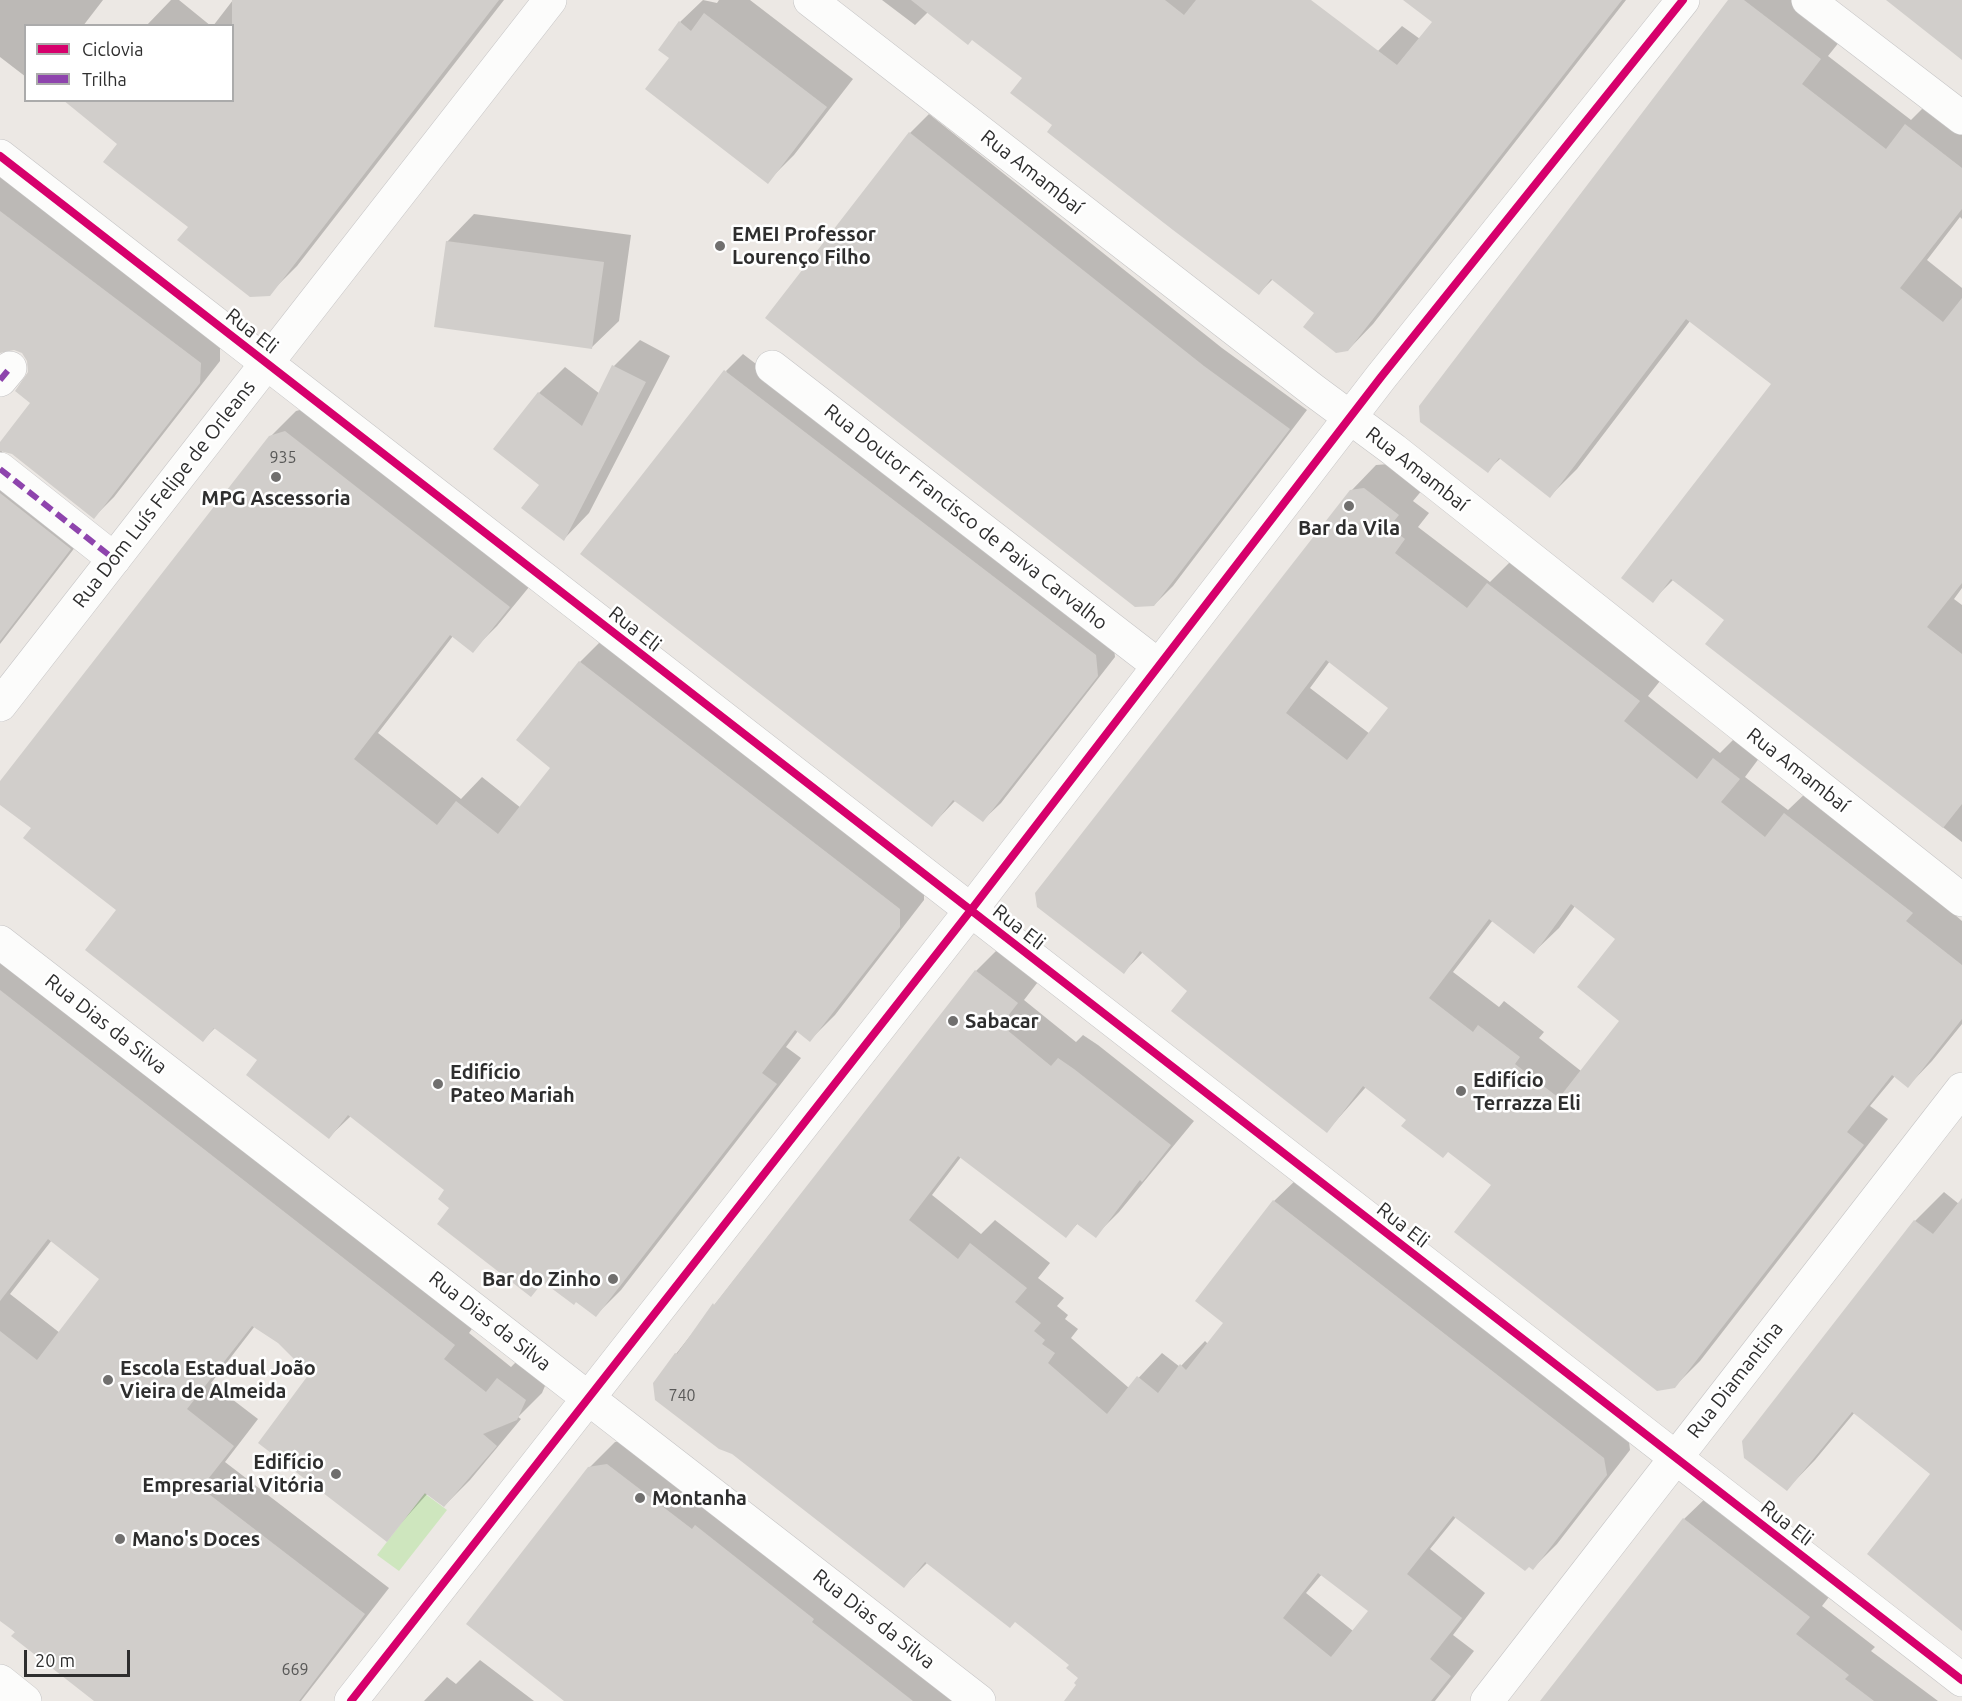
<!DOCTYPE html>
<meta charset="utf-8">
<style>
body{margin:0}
#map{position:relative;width:1962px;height:1701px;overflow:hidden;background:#ece8e4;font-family:Ubuntu,sans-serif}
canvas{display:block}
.legend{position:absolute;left:24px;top:24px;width:210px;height:78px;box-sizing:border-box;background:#fff;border:2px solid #ababab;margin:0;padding:8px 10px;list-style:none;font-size:18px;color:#2e2e2e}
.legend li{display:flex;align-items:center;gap:12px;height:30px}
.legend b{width:30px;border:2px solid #ababab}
.scale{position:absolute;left:24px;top:1650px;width:106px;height:27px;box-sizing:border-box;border:3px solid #2e2e2e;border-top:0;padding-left:8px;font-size:18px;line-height:21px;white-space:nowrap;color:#2e2e2e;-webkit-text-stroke:4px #fff;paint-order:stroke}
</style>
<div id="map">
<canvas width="1962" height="1701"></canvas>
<ul class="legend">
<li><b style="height:8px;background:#d6006c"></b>Ciclovia</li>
<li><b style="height:8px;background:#8e44ad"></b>Trilha</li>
</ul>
<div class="scale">20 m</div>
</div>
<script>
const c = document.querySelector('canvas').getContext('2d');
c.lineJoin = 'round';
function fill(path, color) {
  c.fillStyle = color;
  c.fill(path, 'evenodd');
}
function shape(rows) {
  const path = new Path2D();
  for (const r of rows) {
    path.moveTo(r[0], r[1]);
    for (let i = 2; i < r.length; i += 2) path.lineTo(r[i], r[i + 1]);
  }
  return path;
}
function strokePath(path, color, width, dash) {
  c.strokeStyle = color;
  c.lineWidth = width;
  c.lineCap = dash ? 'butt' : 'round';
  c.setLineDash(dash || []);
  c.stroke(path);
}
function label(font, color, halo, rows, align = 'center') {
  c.font = font + ' Ubuntu,sans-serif';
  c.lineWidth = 5;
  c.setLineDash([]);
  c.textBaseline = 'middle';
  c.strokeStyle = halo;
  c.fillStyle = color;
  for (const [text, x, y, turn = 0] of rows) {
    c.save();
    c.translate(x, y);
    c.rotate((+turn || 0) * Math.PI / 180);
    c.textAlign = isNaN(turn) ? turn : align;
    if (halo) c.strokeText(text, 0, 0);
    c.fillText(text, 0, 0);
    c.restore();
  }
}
fill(shape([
 [424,1493,447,1510,399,1571,377,1555]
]), '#cee6be');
fill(shape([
 [0,0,103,0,83,26,26,26,26,77,0,57],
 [171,0,179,0,211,26,146,26],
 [233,0,504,0,297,266,269,294,190,227,232,100,232,26,213,26],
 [703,0,717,3,719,0,750,0,853,79,794,155,767,182,680,22],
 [882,0,1282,0,1378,51,1402,26,1420,39,1434,22,1405,0,1626,0,1373,324,1348,350,1316,313,1273,279,1259,293,1054,125,1024,78,973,38,928,12,915,25],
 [1730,0,1807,0,1848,31,1828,56,1911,120,1933,98,1962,120,1962,219,1960,217,1927,260,1962,288,1962,588,1954,599,1962,605,1962,842,1707,644,1726,620,1673,580,1652,601,1773,384,1690,321,1577,469,1550,496,1501,458,1487,471],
 [929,114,1222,348,1307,410,1173,586,1154,605,767,318,910,133],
 [0,174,220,343,220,361,114,497,94,517,12,453,2,449,2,455,90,528,0,644,0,444,33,402,29,362,22,352,13,348,0,352],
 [474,214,631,235,619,321,591,348,447,242],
 [640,340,670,356,589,513,564,539,541,485,495,449,539,393,565,367,600,394,614,366],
 [743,354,1113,638,1115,657,1001,803,983,820,956,800,932,825,726,371],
 [311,407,534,581,497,626,472,651,453,636,378,733,461,799,482,777,521,808,552,768,580,662,605,637,924,884,924,900,835,1015,810,1040,798,1031,786,1047,801,1058,621,1290,596,1315,545,1281,531,1295,451,1207,446,1190,351,1116,329,1137,259,1060,216,1027,203,1040,118,909,33,828,0,803,0,783,270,437,296,411],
 [1389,464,1423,489,1413,501,1429,513,1418,527,1490,582,1513,559,1664,676,1648,696,1720,753,1739,734,1763,753,1745,777,1788,810,1810,789,1962,921,1962,1024,1932,1061,1908,1086,1895,1076,1870,1106,1888,1119,1700,1361,1675,1386,1493,1184,1366,1087,1327,1131,1189,991,1143,952,1124,972,1351,491,1376,465],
 [1330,661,1391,708,1370,734,1310,688],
 [1575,906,1617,939,1621,1020,1581,1071,1539,1038,1544,1032,1504,1001,1499,1007,1453,972,1493,920,1534,952,1559,928],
 [0,945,479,1319,469,1333,511,1367,524,1354,550,1374,542,1393,518,1417,521,1419,470,1480,444,1506,428,1493,386,1540,311,1374,279,1342,255,1326,211,1383,258,1419,225,1462,389,1588,301,1701,96,1701,0,1619],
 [52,1240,102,1278,60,1333,10,1294],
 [1000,947,1041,978,1024,1000,1076,1042,1083,1035,1098,1045,1194,1121,1119,1212,1095,1236,1078,1223,1066,1236,961,1157,932,1195,981,1234,995,1220,1050,1263,1038,1278,1064,1298,1057,1306,1068,1315,1065,1319,1078,1329,1071,1338,1129,1388,1162,1353,1180,1367,1205,1341,1208,1344,1225,1323,1197,1300,1274,1201,1299,1177,1628,1433,1630,1450,1557,1544,1533,1568,1456,1517,1430,1549,1485,1593,1453,1635,1474,1651,1435,1701,1066,1701,1078,1685,1080,1678,1071,1664,1016,1621,928,1562,904,1586,676,1354,976,971],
 [1322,1574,1370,1611,1353,1631,1306,1593],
 [1944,1192,1959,1204,1962,1199,1962,1625,1932,1474,1855,1412,1815,1460,1787,1489,1744,1441,1915,1221],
 [633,1439,970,1701,567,1701,589,1468,615,1442],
 [1712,1492,1836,1588,1822,1606,1875,1647,1871,1651,1938,1701,1542,1701,1684,1519],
 [480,1660,534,1701,424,1701,447,1677,456,1684]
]), '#0003');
fill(shape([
 [232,0,499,0,270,296,250,297,177,240,188,227,103,162,117,144,63,100,232,100],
 [911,0,1165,0,1184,15,1196,0,1311,0,1397,65,1432,22,1403,0,1622,0,1348,351,1336,353,1303,327,1314,313,1271,279,1259,295,1173,230,1047,132,1052,125,1010,93,1022,78,972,40,968,45],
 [1728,0,1744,0,1821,59,1802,84,1886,149,1905,124,1962,168,1962,209,1900,288,1943,322,1962,298,1962,583,1927,627,1962,654,1962,804,1943,828,1705,644,1724,620,1671,579,1653,603,1621,578,1771,384,1686,319,1550,498,1499,458,1488,473,1420,422,1419,406],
 [1886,0,1962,0,1962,60],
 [704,13,827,107,768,184,645,89,669,58,658,50,679,21,691,31],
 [909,132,1204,366,1290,429,1154,606,1135,607,765,318],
 [0,211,201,363,200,383,94,519,12,454,0,451,0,442,30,403,15,391,28,372,27,361,22,353,14,350,0,353],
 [446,241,604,262,592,349,434,327],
 [612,365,646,382,564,541,521,508,539,485,493,449,538,392,582,426],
 [724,370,1096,655,1098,676,983,822,953,800,932,827,580,554],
 [285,431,510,607,473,653,450,635,354,759,437,825,456,801,498,834,550,768,516,740,579,661,900,909,900,927,810,1042,795,1030,762,1073,777,1084,596,1317,576,1302,574,1305,543,1282,531,1297,437,1224,449,1208,438,1199,444,1190,348,1115,329,1139,246,1075,257,1060,214,1028,203,1042,85,950,116,910,23,838,31,828,0,805,0,781,269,436],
 [1364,488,1399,515,1389,527,1405,539,1395,553,1467,608,1487,583,1640,701,1624,721,1697,779,1713,758,1740,779,1721,802,1765,837,1784,813,1913,913,1906,921,1962,965,1962,1019,1908,1088,1892,1075,1847,1132,1864,1145,1675,1388,1657,1391,1454,1232,1491,1185,1448,1152,1443,1158,1401,1126,1406,1120,1363,1086,1327,1133,1171,1011,1187,991,1140,951,1124,974,1037,907,1035,893,1075,842,1350,490],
 [1326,660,1388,708,1347,760,1286,713],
 [1571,904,1615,939,1577,987,1619,1021,1559,1098,1515,1064,1520,1057,1478,1025,1473,1032,1429,998,1489,919,1534,954],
 [0,493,71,549,0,641],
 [975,970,1018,1003,1001,1025,1051,1066,1058,1058,1074,1069,1171,1145,1142,1182,1140,1180,1096,1238,1077,1224,1066,1238,958,1156,909,1220,958,1259,970,1243,1027,1288,1015,1302,1041,1323,1034,1331,1045,1340,1042,1344,1055,1353,1048,1363,1107,1414,1137,1376,1158,1393,1180,1364,1186,1370,1223,1323,1195,1301,1273,1200,1604,1458,1607,1475,1533,1570,1529,1567,1525,1571,1453,1516,1407,1574,1462,1618,1430,1659,1451,1676,1431,1701,1064,1701,1076,1685,1074,1683,1078,1678,1066,1668,1069,1665,1015,1622,1010,1628,925,1562,904,1588,732,1454,719,1449,655,1400,653,1383,675,1353,677,1354,713,1303,714,1305],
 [1318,1573,1368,1611,1331,1657,1283,1618],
 [0,990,455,1345,444,1359,486,1392,497,1378,526,1400,517,1420,483,1434,497,1446,444,1507,425,1493,387,1542,258,1443,309,1374,278,1343,252,1326,187,1409,234,1446,201,1488,365,1614,299,1701,94,1701,11,1636,15,1632,0,1621,0,1331,37,1360,99,1279,48,1239,0,1301],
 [1962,1198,1962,1631,1867,1554,1930,1474,1852,1412,1787,1491,1744,1458,1742,1441,1914,1220,1933,1234],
 [607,1464,692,1529,695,1525,814,1619,812,1622,913,1701,564,1701,466,1624,588,1467],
 [1683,1518,1810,1617,1796,1634,1849,1675,1845,1679,1874,1701,1540,1701]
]), '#d1cecb');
const street = shape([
 [810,0,1313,390,1394,450,1962,900],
 [1808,0,1962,118],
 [0,156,1962,1680],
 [772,367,1159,666],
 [0,380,10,368],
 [0,469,114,559],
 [0,942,979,1701],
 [351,1701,971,910,1381,377,1683,0],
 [1487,1701,1962,1089]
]);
const secondary = shape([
 [0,705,550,0],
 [0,1681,25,1701]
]);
strokePath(street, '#c5c4c5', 34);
strokePath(secondary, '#c5c4c5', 34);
strokePath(street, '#fcfcfb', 33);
strokePath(secondary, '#fcfcfb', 33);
strokePath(shape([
 [0,380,10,368],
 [0,469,114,559]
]), '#8e44ad', 6, [12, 6]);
strokePath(shape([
 [0,156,1962,1680],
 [351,1701,971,910,1381,377,1683,0]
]), '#d6006c', 8);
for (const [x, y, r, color] of [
 [720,246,6,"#706f6e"],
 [276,477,6,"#706f6e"],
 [1349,506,6,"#706f6e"],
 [953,1021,6,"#706f6e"],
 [438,1084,6,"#706f6e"],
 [1461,1091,6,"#706f6e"],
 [613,1279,6,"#706f6e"],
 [108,1380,6,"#706f6e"],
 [336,1474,6,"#706f6e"],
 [640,1498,6,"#706f6e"],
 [120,1539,6,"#706f6e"]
]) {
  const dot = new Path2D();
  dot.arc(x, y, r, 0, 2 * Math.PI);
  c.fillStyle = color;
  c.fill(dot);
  strokePath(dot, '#fff', 2);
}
label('16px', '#585857', null, [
 ["935",283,458],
 ["740",682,1396],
 ["669",295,1670]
]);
label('20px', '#2e2e2e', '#fff', [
 ["Rua Amambaí",1032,172,38],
 ["Rua Eli",252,331,38],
 ["Rua Amambaí",1417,469,38],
 ["Rua Dom Luís Felipe de Orleans",164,494,-52],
 ["Rua Doutor Francisco de Paiva Carvalho",966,517,38],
 ["Rua Eli",635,629,38],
 ["Rua Amambaí",1798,770,38],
 ["Rua Eli",1019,927,38],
 ["Rua Dias da Silva",106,1024,38],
 ["Rua Eli",1403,1225,38],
 ["Rua Dias da Silva",490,1321,38],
 ["Rua Diamantina",1735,1380,-52],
 ["Rua Eli",1787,1523,38],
 ["Rua Dias da Silva",874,1619,38]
]);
label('bold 20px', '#2e2e2e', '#fff', [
 ["EMEI Professor",732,234],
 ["Lourenço Filho",732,257],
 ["MPG Ascessoria",276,498,"center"],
 ["Bar da Vila",1349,528,"center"],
 ["Sabacar",965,1021],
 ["Edifício",450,1072],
 ["Pateo Mariah",450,1095],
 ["Edifício",1473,1080],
 ["Terrazza Eli",1473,1103],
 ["Bar do Zinho",601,1279,"right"],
 ["Escola Estadual João",120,1368],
 ["Vieira de Almeida",120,1391],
 ["Edifício",324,1462,"right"],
 ["Empresarial Vitória",324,1485,"right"],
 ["Montanha",652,1498],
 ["Mano's Doces",132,1539]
], 'left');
</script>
